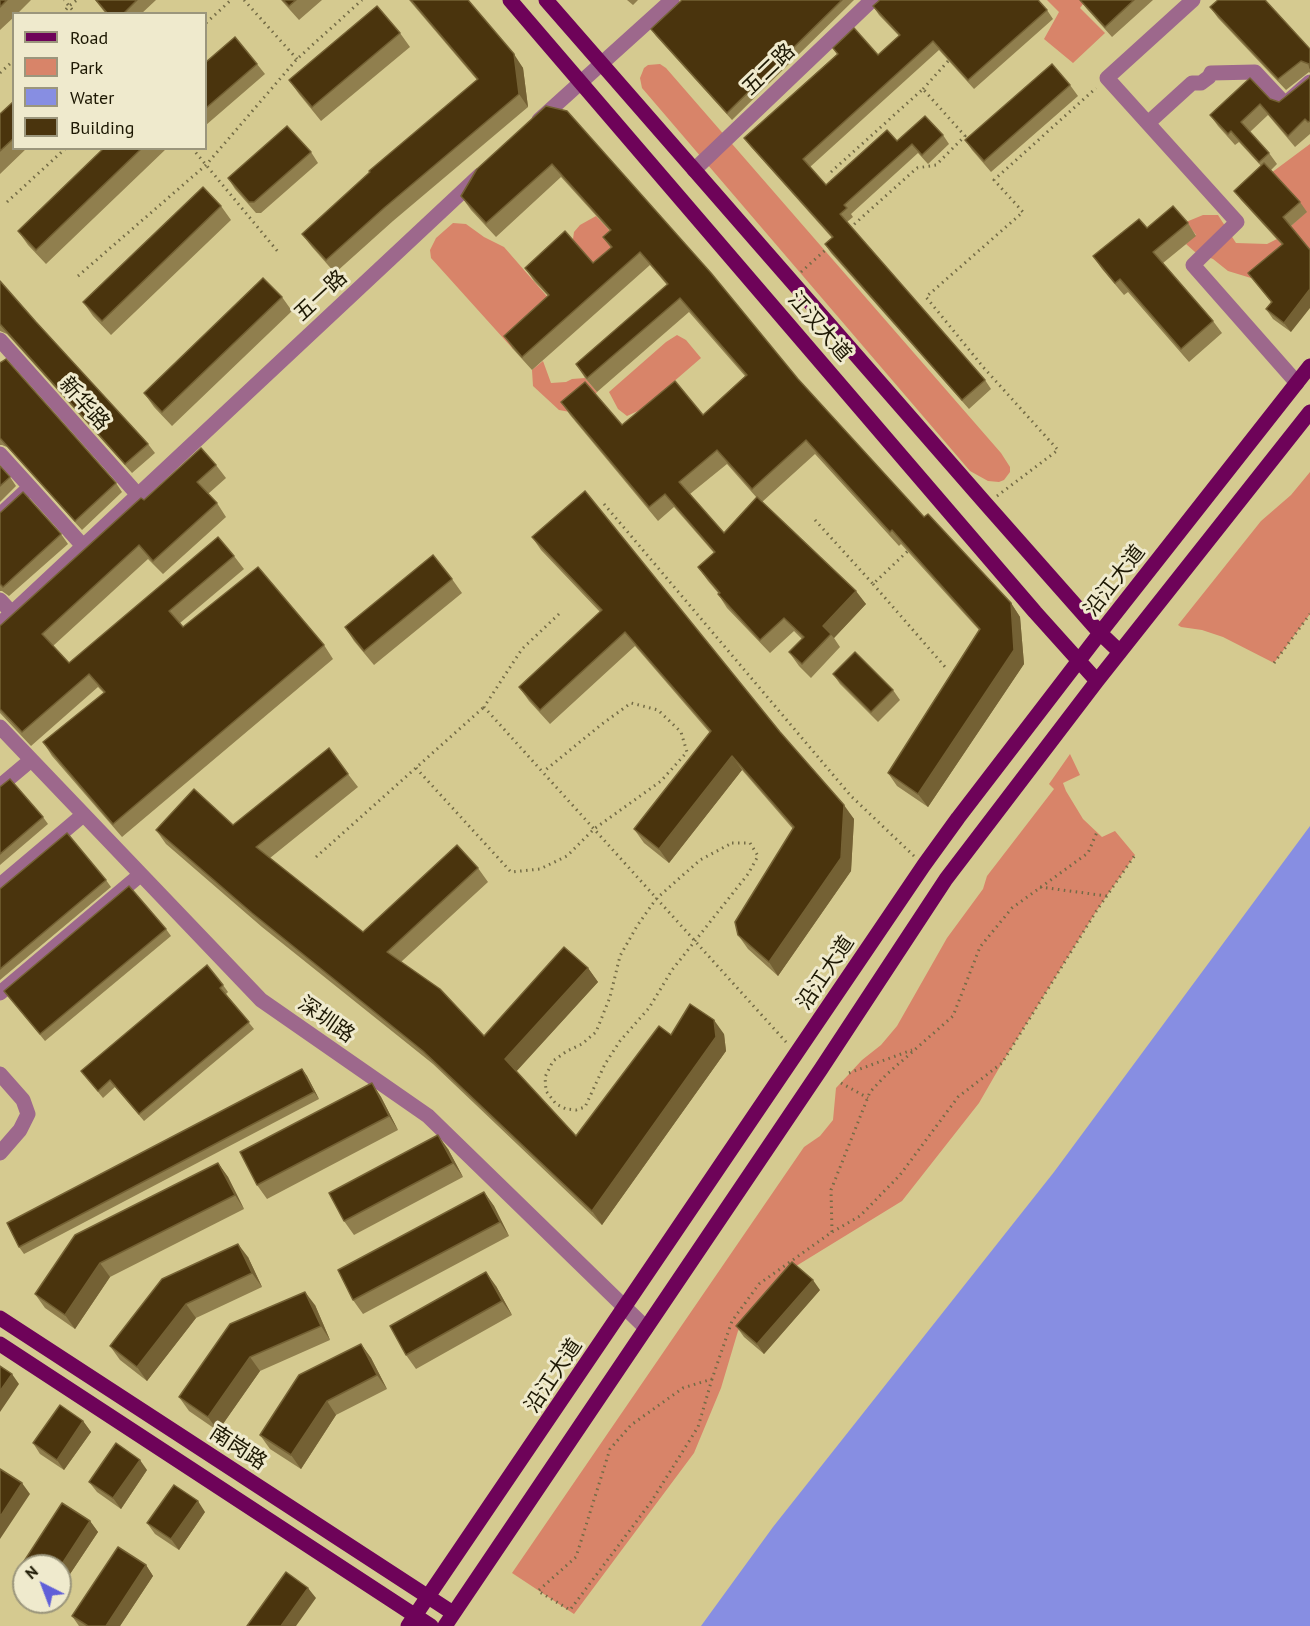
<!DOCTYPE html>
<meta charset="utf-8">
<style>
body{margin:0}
#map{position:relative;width:1310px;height:1626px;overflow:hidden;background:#d5ca90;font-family:"PT Sans",sans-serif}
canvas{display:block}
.legend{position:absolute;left:12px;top:12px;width:195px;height:138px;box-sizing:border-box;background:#efeacd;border:2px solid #9b967c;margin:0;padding:8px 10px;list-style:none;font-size:18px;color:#1d1803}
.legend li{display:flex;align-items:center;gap:12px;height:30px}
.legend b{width:30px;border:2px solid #9b967c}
.north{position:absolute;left:12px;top:1554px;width:60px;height:60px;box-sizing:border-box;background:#efeacd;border:2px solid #9b967c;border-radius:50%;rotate:318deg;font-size:16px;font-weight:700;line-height:24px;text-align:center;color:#1d1803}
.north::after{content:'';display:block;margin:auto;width:21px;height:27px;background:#605fd8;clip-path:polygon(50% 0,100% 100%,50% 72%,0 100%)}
</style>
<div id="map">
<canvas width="1310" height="1626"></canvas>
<ul class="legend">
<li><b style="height:8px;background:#6e0359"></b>Road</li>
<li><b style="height:16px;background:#d88469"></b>Park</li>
<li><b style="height:16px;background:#878ee2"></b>Water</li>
<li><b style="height:16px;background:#4a340d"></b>Building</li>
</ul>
<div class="north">N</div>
</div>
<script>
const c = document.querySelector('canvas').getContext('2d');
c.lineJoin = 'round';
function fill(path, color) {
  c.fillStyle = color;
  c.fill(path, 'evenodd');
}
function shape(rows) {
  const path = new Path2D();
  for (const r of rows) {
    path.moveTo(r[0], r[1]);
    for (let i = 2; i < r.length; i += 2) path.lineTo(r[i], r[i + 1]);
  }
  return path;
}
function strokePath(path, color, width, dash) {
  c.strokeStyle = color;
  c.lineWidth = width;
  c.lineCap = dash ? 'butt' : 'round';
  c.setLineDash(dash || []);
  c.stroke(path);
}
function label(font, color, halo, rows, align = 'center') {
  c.font = font + ' "PT Sans","Noto Sans SC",sans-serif';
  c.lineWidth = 6;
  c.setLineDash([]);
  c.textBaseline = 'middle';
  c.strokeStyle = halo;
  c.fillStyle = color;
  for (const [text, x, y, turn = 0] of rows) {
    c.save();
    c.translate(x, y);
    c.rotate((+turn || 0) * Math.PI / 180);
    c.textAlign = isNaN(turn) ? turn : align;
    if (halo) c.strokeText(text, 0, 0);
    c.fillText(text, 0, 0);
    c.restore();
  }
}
fill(shape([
 [1047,0,1086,0,1080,8,1105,33,1073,63,1044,39,1059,12],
 [660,64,666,68,1001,453,1010,467,1010,472,1004,480,999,482,988,481,970,471,642,88,640,78,644,68,648,65],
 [1310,144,1310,251,1284,259,1251,278,1228,271,1213,259,1195,252,1186,244,1196,235,1186,222,1203,215,1218,215,1236,243,1267,244,1277,239,1306,212,1271,173],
 [596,216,621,243,603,276,575,245,573,239,574,232,580,225],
 [453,223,466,224,484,237,504,247,558,309,513,349,431,258,430,250,436,238],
 [677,335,686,340,701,358,642,409,627,416,618,409,609,392,666,342],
 [543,361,551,383,566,382,572,379,585,378,597,392,595,395,570,412,559,410,533,386,532,370],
 [1310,472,1310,614,1274,663,1223,637,1202,630,1181,627,1178,625,1261,521,1291,495],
 [1070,754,1080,775,1063,783,1066,791,1083,819,1102,837,1115,831,1135,855,1097,910,1002,1063,979,1103,902,1201,788,1271,738,1331,721,1388,694,1453,574,1614,512,1573,804,1147,820,1136,833,1120,836,1088,862,1060,881,1045,897,1026,947,938,983,889,987,876,1054,789,1049,784]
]), '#d88469');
fill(shape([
 [1310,826,1310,1626,701,1626,773,1527,1054,1172]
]), '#878ee2');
strokePath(shape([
 [244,0,297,59],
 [62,14,69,6,64,0],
 [76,14,69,6,77,0],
 [206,23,231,0],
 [0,73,14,60],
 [923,89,950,59],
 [192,148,279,253],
 [831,172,923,89,965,136,936,165,917,168,850,228],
 [7,202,66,148],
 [801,272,830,246],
 [78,276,206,165,297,59,362,0],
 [997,496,1058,450,984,368,926,297,1023,212,994,180,1096,88],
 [604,504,851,796,914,856],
 [815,520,873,584,911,548],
 [873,584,946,668],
 [559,614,522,649,484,707,786,1042],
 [1274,663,1310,614],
 [416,768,511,872,540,869,567,856,594,829,661,781,687,752,681,732,658,710,631,703,602,724,543,772],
 [732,843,750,843,758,856,748,874,672,970,649,1008,620,1041,605,1064,585,1107,576,1110,566,1109,556,1104,546,1091,545,1077,553,1061,567,1051,582,1044,596,1032,610,997,620,956,637,926,656,899,700,860,732,843],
 [316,857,484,707],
 [1040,887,1107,896],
 [849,1073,912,1050],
 [841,1083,868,1098],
 [832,1232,831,1190,870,1092,886,1075,953,1016,980,947,1012,908,1088,853,1097,832],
 [712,1379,698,1427,651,1502,570,1610,538,1591,576,1557,610,1449,631,1425,683,1388,712,1379,732,1321,759,1284,832,1232,860,1216,900,1175,958,1097,1002,1063,1097,910,1135,855]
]), '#736b45', 3, [1.5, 4.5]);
strokePath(shape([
 [1193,0,1107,78,1237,222,1193,265,1297,383],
 [539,120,672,0],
 [1148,123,1192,83,1201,83,1209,77,1211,73,1255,72,1285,104,1310,82],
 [694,170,872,0],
 [0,340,138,495],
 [0,454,30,487,0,515],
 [30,487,83,546],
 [0,600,12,613],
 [0,624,480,175],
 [0,727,261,1000,428,1116,646,1328],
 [0,786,31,760],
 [0,885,83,815],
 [0,993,140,875],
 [0,1074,23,1100,28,1114,20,1130,0,1153]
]), '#9d688c', 15);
strokePath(shape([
 [510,0,1035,612,1097,681],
 [546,0,986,504,1100,633,1120,652],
 [0,1318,453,1613],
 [0,1344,431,1626],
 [408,1626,924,865,958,818,1100,633,1310,366],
 [445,1626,821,1069,946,879,1097,681,1310,412]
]), '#6e0359', 15);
fill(shape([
 [0,0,31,0,17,14,14,14,14,17,0,30],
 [95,0,156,0,141,14,106,14],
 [281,0,322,0,299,20],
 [409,0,468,0,523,68,528,107,393,221,335,273,312,247,302,234,477,80],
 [627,0,638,0,633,5],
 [682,0,854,0,732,120,656,36,651,29],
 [1080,0,1153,0,1112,37,1087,9],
 [873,6,1047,10,1053,19,974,89,939,50,810,167,826,185,897,141,943,135,949,144,928,164,918,153,851,214,853,217,847,222,985,380,991,389,969,409,831,253,825,244,832,238,751,147,744,138,837,54,833,48,878,55,899,36,879,15],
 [1210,7,1310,49,1310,73,1309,72,1286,90,1218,18],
 [400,33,410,47,321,121,299,94,289,80],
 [206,62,257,64,265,74,206,125],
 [1310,76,1310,134,1295,147,1268,115,1250,132,1269,153,1277,164,1271,170,1300,202,1307,212,1291,226,1291,332,1273,319,1266,309,1271,302,1248,273,1282,245,1241,200,1234,191,1261,166,1239,142,1235,145,1218,126,1210,115,1270,99,1279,102,1309,78],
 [1070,85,1078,96,991,172,972,150,965,140],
 [14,101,14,148,27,148,0,174,0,114],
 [546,106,798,379,924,517,1011,603,1020,617,1024,664,928,807,897,786,888,773,979,630,901,544,899,546,815,454,762,502,866,604,834,638,840,647,811,678,799,666,789,652,802,639,794,631,770,653,727,608,718,594,719,594,708,581,698,567,714,553,674,507,658,521,570,415,561,402,622,425,703,415,745,376,689,312,597,392,585,378,576,364,667,285,650,265,532,370,513,349,504,336,548,296,534,281,525,268,593,263,611,248,603,237,610,231,561,177,496,237,471,210,461,196],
 [727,464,757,498,724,533,690,494],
 [104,148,166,149,46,264,28,245,18,231],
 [311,152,318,163,261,213,256,213,235,189,228,178],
 [221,206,231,220,111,335,93,316,83,302],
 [1188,223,1196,236,1163,263,1213,321,1222,333,1189,362,1128,292,1124,295,1102,269,1093,256,1147,228],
 [0,281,36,322,148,444,155,453,132,473,7,334,0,331],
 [282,297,292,311,172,426,154,407,144,393],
 [0,363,116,483,122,492,82,530,7,447,2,445,0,445],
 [216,465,226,478,208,494,217,503,226,517,163,574,148,559,53,646,69,663,234,556,244,569,180,623,183,627,324,645,333,659,122,837,52,756,43,742,104,693,98,687,31,746,0,713,0,626,144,500],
 [0,466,10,477,16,486,0,502],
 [0,513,61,534,68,544,9,596,2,591,0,591],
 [532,537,780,732,854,819,851,871,778,976,748,949,738,935,793,829,742,770,669,863,644,843,634,829,710,733,635,646,550,724,529,701,519,687,600,612,541,550],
 [452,579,462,593,374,665,354,641,345,627],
 [833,674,893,690,900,700,878,722,840,684],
 [348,774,358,787,270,858,363,932,478,868,488,882,401,962,484,1036,588,968,598,982,516,1071,576,1136,671,1035,724,1034,726,1051,602,1225,433,1064,262,927,166,844,156,830,233,825],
 [0,787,43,817,48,824,0,865],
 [106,880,111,887,0,980,0,889],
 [166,929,171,936,45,1041,4,991],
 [223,985,228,992,226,994,254,1029,144,1121,115,1087,103,1098,81,1071],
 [302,1069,307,1076,319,1099,24,1254,19,1247],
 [372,1083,381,1097,398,1130,267,1199,257,1185],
 [448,1149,463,1177,354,1235,344,1221],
 [218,1163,228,1177,244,1209,110,1277,75,1329,45,1308,35,1294],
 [484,1192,494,1206,509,1236,363,1314,353,1300],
 [248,1257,262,1287,196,1318,147,1381,120,1360,110,1346],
 [496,1286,512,1315,416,1369,406,1355],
 [820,1290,764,1354,744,1337,736,1326],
 [315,1305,330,1340,260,1371,218,1431,189,1411,179,1397],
 [361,1344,371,1358,387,1389,336,1415,301,1469,270,1449,260,1435],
 [83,1421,91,1432,64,1470,40,1454,33,1443],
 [147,1470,121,1509,97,1492,89,1482],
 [62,1503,90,1521,98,1532,60,1589,60,1566,24,1566,24,1582,17,1572],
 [205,1512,179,1550,155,1534,147,1523],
 [146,1565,153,1576,120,1626,79,1626,72,1616]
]), '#907f4e');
fill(shape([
 [514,54,523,68,528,107,519,94],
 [1310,289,1310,308,1291,332,1284,323],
 [856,591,866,604,834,638,823,626],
 [1011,603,1020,617,1024,664,928,807,918,794],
 [732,756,742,770,669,863,659,849],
 [844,805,854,819,851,871,778,976,769,962],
 [588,968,598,982,515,1073,505,1059],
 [714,1020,724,1034,726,1051,602,1225,592,1211],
 [302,1069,307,1076,319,1099,314,1092],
 [372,1083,381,1097,398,1130,389,1116],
 [438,1135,448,1149,463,1177,453,1163],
 [218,1163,228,1177,244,1209,235,1195],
 [484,1192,494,1206,509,1236,500,1222],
 [238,1244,248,1257,262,1287,252,1273],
 [100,1263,110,1277,75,1329,65,1315],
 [486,1272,496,1286,512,1315,502,1301],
 [813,1280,820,1290,764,1354,757,1344],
 [305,1292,315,1305,330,1340,321,1326],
 [186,1304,196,1318,147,1381,137,1367],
 [361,1344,371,1358,387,1389,377,1375],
 [250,1357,260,1371,218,1431,208,1417],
 [12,1374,19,1384,0,1412,0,1391],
 [327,1401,336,1415,301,1469,291,1455],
 [83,1421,91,1432,64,1470,57,1460],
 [140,1460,147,1470,121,1509,113,1498],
 [22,1483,30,1494,0,1539,0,1517],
 [198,1501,205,1512,179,1550,171,1539],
 [90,1521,98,1532,60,1589,60,1567],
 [146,1565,153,1576,120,1626,106,1626],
 [308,1588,316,1598,296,1626,281,1626]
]), '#746134');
const building = shape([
 [0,0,7,0,0,7,0,0],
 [96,0,137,0,123,14,108,14,96,0],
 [283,0,296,0,289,6,283,0],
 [411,0,468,0,514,54,519,94,384,208,326,260,302,234,370,172,369,171,478,79,411,0],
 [682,0,842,0,727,113,651,29,682,0],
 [880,0,1038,0,1047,10,968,80,933,41,803,159,826,185,887,130,897,141,925,116,943,135,922,155,912,144,844,205,847,208,840,214,985,380,962,400,825,244,833,237,744,138,838,54,833,48,854,28,878,55,900,35,873,6,880,0],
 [1080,0,1134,0,1105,27,1080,0],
 [1218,0,1265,0,1310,49,1310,68,1309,64,1301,61,1278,79,1210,7,1218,0],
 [377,6,400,33,312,107,289,80,377,6],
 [235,37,257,64,206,108,206,62,235,37],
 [1052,64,1070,85,984,161,965,140,1052,64],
 [1310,76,1310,121,1308,122,1305,119,1288,136,1260,104,1241,122,1269,153,1259,162,1231,131,1228,134,1210,115,1250,78,1270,99,1279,102,1309,78,1310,76],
 [14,101,14,138,0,151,0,114,14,101],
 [546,106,567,111,711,273,798,379,924,517,928,514,1011,603,1014,650,918,794,888,773,980,629,892,530,890,532,806,440,752,489,717,450,679,482,724,533,757,497,856,591,823,626,831,634,802,664,789,652,804,637,784,618,760,640,718,594,720,593,698,567,715,552,665,494,649,507,561,402,585,382,622,425,675,381,703,415,747,375,680,298,587,378,576,364,668,284,640,252,522,357,504,336,549,295,525,268,565,231,593,263,612,247,603,237,611,230,552,164,486,223,461,196,477,169,546,106],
 [287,126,311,152,254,202,249,202,228,178,287,126],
 [104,148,142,148,36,250,18,231,104,148],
 [1264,163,1300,202,1283,217,1310,250,1310,289,1284,323,1266,309,1272,302,1248,273,1283,244,1234,191,1264,163],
 [203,187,221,206,102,321,83,302,203,187],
 [1173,206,1188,223,1153,252,1213,321,1181,349,1120,279,1115,283,1093,256,1139,219,1147,228,1173,206],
 [263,278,282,297,162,412,144,393,263,278],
 [0,281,36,322,148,444,125,464,0,324,0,281],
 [6,359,116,483,75,521,0,438,0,363,6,359],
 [201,448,216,465,197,482,217,503,153,561,139,545,42,634,69,663,218,537,234,556,169,611,183,627,258,567,324,645,113,824,43,742,105,692,89,674,22,732,0,709,0,626,141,498,144,500,201,448],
 [0,466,10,477,0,486,0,466],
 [585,491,780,732,844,805,841,858,769,962,738,935,735,922,794,827,732,756,659,849,634,829,711,731,625,632,540,710,519,687,602,610,532,537,585,491],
 [23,492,61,534,3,587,0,584,0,513,23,492],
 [433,555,452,579,364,651,345,627,433,555],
 [855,652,893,690,871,712,833,674,855,652],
 [329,748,348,774,256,847,363,932,457,845,478,868,387,952,440,989,484,1036,564,947,588,968,505,1059,576,1136,659,1026,671,1035,690,1004,714,1020,716,1037,592,1211,423,1051,252,913,156,830,194,789,233,825,329,748],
 [10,779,43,817,0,854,0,787,10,779],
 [67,833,106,880,0,969,0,889,67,833],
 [129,886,166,929,40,1034,4,991,129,886],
 [207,965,223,985,220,988,249,1022,139,1114,110,1080,98,1091,81,1071,207,965],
 [302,1069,314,1092,19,1247,7,1223,302,1069],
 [372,1083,389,1116,257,1185,240,1152,372,1083],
 [438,1135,453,1163,344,1221,329,1193,438,1135],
 [218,1163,235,1195,100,1263,65,1315,35,1294,75,1235,218,1163],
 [484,1192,500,1222,353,1300,338,1270,484,1192],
 [238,1244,252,1273,186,1304,137,1367,110,1346,162,1279,238,1244],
 [792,1262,813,1280,757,1344,736,1326,792,1262],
 [486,1272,502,1301,406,1355,390,1326,486,1272],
 [305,1292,321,1326,250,1357,208,1417,179,1397,230,1324,305,1292],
 [361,1344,377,1375,327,1401,291,1455,260,1435,299,1375,361,1344],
 [0,1366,12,1374,0,1391,0,1366],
 [60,1405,83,1421,57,1460,33,1443,60,1405],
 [116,1443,140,1460,113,1498,89,1482,116,1443],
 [0,1469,22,1483,0,1517,0,1469],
 [174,1485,198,1501,171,1539,147,1523,174,1485],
 [62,1503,90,1521,60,1567,60,1566,24,1566,24,1577,17,1572,62,1503],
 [118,1547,146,1565,106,1626,88,1626,72,1616,118,1547],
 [286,1572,308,1588,281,1626,247,1626,286,1572]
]);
fill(building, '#4a340d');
strokePath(building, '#746134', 1.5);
label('21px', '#1d1803', '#efeacd', [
 ["五二路",769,70,-44],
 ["五一路",321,296,-43],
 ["江汉大道",819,327,49],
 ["新华路",84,404,48],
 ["沿江大道",1115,581,-52],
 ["沿江大道",826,973,-56],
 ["深圳路",326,1020,35],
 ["沿江大道",554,1376,-56],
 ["南岗路",238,1448,33]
]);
</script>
